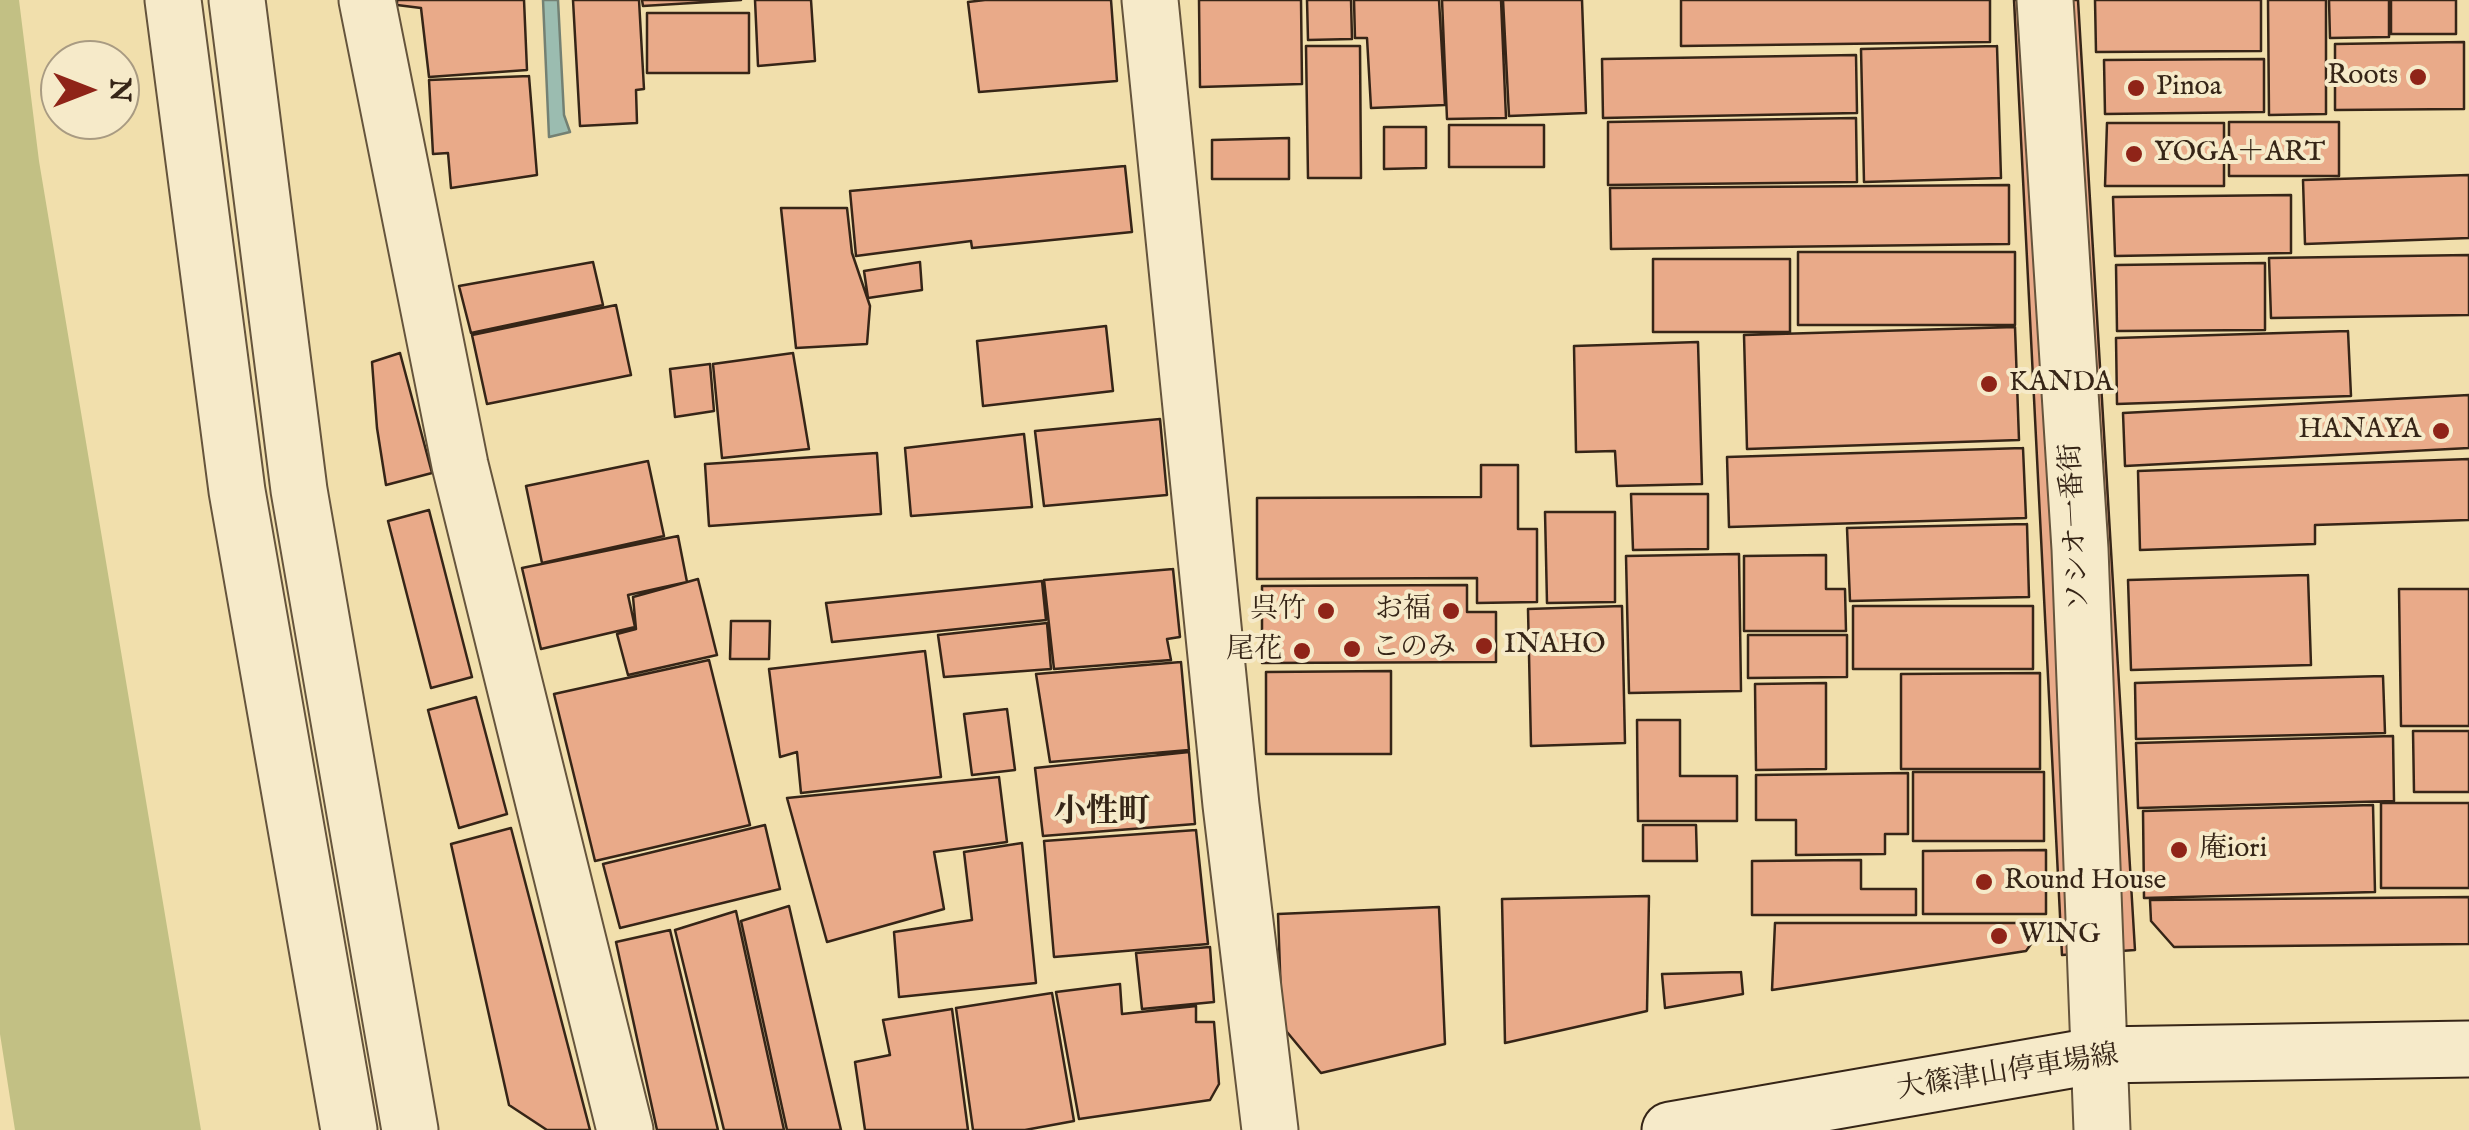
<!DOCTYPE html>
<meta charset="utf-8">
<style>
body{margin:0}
#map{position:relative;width:2469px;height:1130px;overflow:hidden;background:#f1dfac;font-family:"IM FELL English",serif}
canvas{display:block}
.north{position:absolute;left:40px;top:40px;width:100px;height:100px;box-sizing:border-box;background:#f6eac9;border:2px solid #a99b82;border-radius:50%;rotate:90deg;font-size:28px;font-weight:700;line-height:40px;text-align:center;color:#362517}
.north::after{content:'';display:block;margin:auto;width:35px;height:45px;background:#8f2418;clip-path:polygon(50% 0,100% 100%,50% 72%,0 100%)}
</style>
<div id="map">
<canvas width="2469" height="1130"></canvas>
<div class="north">N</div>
</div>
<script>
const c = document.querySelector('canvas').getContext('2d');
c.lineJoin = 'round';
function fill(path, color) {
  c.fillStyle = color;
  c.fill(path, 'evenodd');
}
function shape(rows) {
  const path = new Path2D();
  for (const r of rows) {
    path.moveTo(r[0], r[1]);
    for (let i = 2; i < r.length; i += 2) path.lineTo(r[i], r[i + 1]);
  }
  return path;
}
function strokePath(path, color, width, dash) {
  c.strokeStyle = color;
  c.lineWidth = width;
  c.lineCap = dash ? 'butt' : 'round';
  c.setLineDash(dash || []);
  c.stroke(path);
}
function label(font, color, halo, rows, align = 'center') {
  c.font = font + ' "IM FELL English","Noto Serif JP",serif';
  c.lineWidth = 8;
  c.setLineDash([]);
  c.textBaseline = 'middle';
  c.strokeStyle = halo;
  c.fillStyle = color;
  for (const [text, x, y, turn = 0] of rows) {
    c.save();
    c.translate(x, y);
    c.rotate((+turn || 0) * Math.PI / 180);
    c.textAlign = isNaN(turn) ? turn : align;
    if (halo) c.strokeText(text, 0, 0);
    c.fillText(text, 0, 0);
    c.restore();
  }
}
fill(shape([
 [0,0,19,0,39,161,201,1130,15,1130,0,1034]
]), '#c2c084');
const water = shape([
 [543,0,558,0,564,115,570,132,549,137,543,0]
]);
fill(water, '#9bbcb0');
strokePath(water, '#738073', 2.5);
const building = shape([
 [397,0,524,0,527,70,429,77,421,8,397,5,397,0],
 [573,0,639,0,644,89,636,90,637,123,580,126,573,0],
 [642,0,741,0,643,6,642,0],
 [755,0,811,0,815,61,758,66,755,0],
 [985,0,1111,0,1117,81,979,92,968,2,985,0],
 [1199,0,1301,0,1302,84,1200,87,1199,0],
 [1307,0,1351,0,1352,39,1308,40,1307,0],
 [1354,0,1439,0,1445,105,1371,108,1367,38,1355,38,1354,0],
 [1442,0,1501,0,1506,118,1447,119,1442,0],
 [1503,0,1582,0,1586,113,1509,116,1503,0],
 [1681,0,1990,0,1990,42,1681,46,1681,0],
 [2014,0,2078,0,2135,950,2062,955,2014,0],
 [2095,0,2261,0,2261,51,2096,52,2095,0],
 [2268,0,2326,0,2326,114,2269,115,2268,0],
 [2329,0,2389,0,2389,37,2330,38,2329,0],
 [2391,0,2456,0,2456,34,2391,34,2391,0],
 [647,13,749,13,749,73,647,73,647,13],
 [2464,42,2464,109,2335,110,2335,44,2464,42],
 [1306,46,1360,46,1361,178,1308,178,1306,46],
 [1997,46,2001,178,1864,182,1861,49,1997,46],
 [1856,55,1857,113,1603,118,1602,59,1856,55],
 [2264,59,2264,112,2105,114,2104,60,2264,59],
 [529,76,537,175,451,188,448,153,433,154,429,80,529,76],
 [1856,118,1857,182,1608,185,1608,122,1856,118],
 [2229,122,2339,122,2339,176,2229,176,2229,122],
 [2107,123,2224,123,2224,186,2105,186,2107,123],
 [1449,125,1544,125,1544,167,1449,167,1449,125],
 [1384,127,1426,127,1426,168,1384,169,1384,127],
 [1289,138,1289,179,1212,179,1212,140,1289,138],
 [1125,166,1132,232,972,248,971,241,856,256,850,191,1125,166],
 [2469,175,2469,238,2305,244,2303,180,2469,175],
 [2009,185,2009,244,1611,249,1610,188,2009,185],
 [2291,195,2291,253,2115,256,2113,197,2291,195],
 [781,208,847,208,852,253,870,306,867,344,796,348,781,208],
 [1798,252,2015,252,2015,325,1798,325,1798,252],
 [2469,255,2469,315,2271,318,2269,258,2469,255],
 [1653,259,1790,259,1790,332,1653,332,1653,259],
 [593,262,603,305,471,333,459,286,593,262],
 [920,262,922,290,868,298,864,271,920,262],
 [2265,263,2265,330,2117,331,2116,265,2265,263],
 [616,305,631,375,487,404,472,335,616,305],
 [1106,326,1113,391,983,406,977,341,1106,326],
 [2015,327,2019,440,1747,449,1744,335,2015,327],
 [2348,331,2351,396,2117,404,2116,338,2348,331],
 [1698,342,1702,484,1617,486,1615,451,1576,452,1574,346,1698,342],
 [400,353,432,473,386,485,377,428,372,362,400,353],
 [793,353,809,449,722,458,713,364,793,353],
 [710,364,714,411,675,417,670,369,710,364],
 [2469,395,2469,448,2125,466,2123,413,2469,395],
 [1160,419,1167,495,1044,506,1035,431,1160,419],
 [1024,434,1032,507,911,516,905,448,1024,434],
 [2023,448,2026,518,1729,527,1727,457,2023,448],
 [877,453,881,514,709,526,705,464,877,453],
 [2469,459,2469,520,2315,525,2315,544,2140,550,2138,471,2469,459],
 [648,461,664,536,542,563,526,486,648,461],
 [1481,465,1518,465,1518,529,1537,529,1537,602,1477,603,1477,578,1257,579,1257,498,1481,497,1481,465],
 [1631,494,1708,494,1708,549,1633,550,1631,494],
 [429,510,472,677,431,688,388,521,429,510],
 [1545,512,1615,512,1615,602,1547,603,1545,512],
 [2027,524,2029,597,1850,601,1847,528,2027,524],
 [678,536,687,582,628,595,635,627,541,649,522,568,678,536],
 [1739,554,1741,691,1629,693,1626,556,1739,554],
 [1826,555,1826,589,1845,589,1846,631,1744,631,1744,556,1826,555],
 [1173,569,1180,637,1167,639,1171,660,1054,669,1044,580,1173,569],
 [2308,575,2311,665,2131,670,2128,580,2308,575],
 [698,579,717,655,628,675,617,634,636,629,633,597,698,579],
 [1042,581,1046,620,832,642,826,603,1042,581],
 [1467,585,1467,612,1496,612,1496,662,1262,663,1262,586,1467,585],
 [2399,589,2469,589,2469,726,2401,726,2399,589],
 [1622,606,1625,743,1531,746,1528,609,1622,606],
 [1853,606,2033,606,2033,669,1853,669,1853,606],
 [731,621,770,621,769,659,730,659,731,621],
 [1047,623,1051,669,944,677,938,635,1047,623],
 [1748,635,1847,635,1847,677,1748,678,1748,635],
 [925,651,941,777,801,793,797,752,780,757,769,669,925,651],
 [709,660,750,825,595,861,554,694,709,660],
 [1181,662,1189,750,1050,762,1036,674,1181,662],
 [1391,671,1391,754,1266,754,1266,672,1391,671],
 [2040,673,2040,769,1901,769,1901,674,2040,673],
 [2383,676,2385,733,2136,739,2135,683,2383,676],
 [1826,683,1826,769,1756,770,1755,684,1826,683],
 [476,697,507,814,459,828,428,710,476,697],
 [1007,709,1015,770,972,775,964,714,1007,709],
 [1637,720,1680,720,1680,776,1737,776,1737,821,1638,821,1637,720],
 [2413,731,2469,731,2469,792,2414,792,2413,731],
 [2393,736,2394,801,2138,808,2136,743,2393,736],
 [1189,752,1195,824,1043,836,1035,768,1189,752],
 [1913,772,2044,772,2044,841,1913,841,1913,772],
 [1908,773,1908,834,1885,834,1885,854,1796,855,1796,820,1756,820,1756,775,1908,773],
 [999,777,1007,842,934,852,944,909,827,942,787,798,999,777],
 [2381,803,2469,803,2469,888,2381,888,2381,803],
 [2373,805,2375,892,2144,898,2143,811,2373,805],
 [765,825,780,889,620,928,603,864,765,825],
 [1643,825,1696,825,1697,861,1643,861,1643,825],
 [511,828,590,1130,547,1130,509,1105,451,844,511,828],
 [1196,830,1208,944,1054,957,1044,841,1196,830],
 [1022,843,1036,983,899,997,894,932,972,920,964,852,1022,843],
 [2046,850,2046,914,1923,914,1923,851,2046,850],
 [1861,860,1861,889,1916,889,1916,915,1752,915,1752,861,1861,860],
 [1649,896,1647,1011,1505,1043,1502,899,1649,896],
 [2469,897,2469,944,2174,947,2151,921,2150,900,2469,897],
 [789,906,841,1130,787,1130,741,921,789,906],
 [1439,907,1445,1044,1321,1073,1282,1026,1278,914,1439,907],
 [736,911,784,1130,724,1130,675,930,736,911],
 [1775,923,2046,923,2026,951,1772,990,1775,923],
 [670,930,718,1130,657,1130,616,942,670,930],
 [1210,947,1214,1002,1142,1009,1136,953,1210,947],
 [1741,972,1743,994,1665,1008,1662,974,1741,972],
 [1120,984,1122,1014,1196,1006,1196,1022,1214,1022,1219,1084,1210,1100,1079,1119,1056,992,1120,984],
 [1052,993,1074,1121,1025,1130,973,1130,956,1008,1052,993],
 [952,1009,968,1130,865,1130,855,1062,890,1055,883,1020,952,1009]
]);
fill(building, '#e9aa89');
strokePath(building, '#362517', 2.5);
const minor = shape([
 [367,0,460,465,625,1130],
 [1150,0,1231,805,1270,1130],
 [2045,0,2080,549,2102,1130]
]);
const tertiary = shape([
 [173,0,237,491,349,1130],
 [237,0,299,490,410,1130]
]);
const secondary = shape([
 [1670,1130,2099,1055,2469,1049]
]);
strokePath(minor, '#65543c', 59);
strokePath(tertiary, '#65543c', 59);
strokePath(secondary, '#362517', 59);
strokePath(minor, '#f6eac9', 55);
strokePath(tertiary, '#f6eac9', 55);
strokePath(secondary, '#f6eac9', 55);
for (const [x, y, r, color] of [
 [2418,77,10,"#8f2418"],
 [2136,88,10,"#8f2418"],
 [2134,154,10,"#8f2418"],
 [1989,384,10,"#8f2418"],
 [2441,431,10,"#8f2418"],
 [1326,611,10,"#8f2418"],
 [1451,611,10,"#8f2418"],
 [1484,646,10,"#8f2418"],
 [1352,649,10,"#8f2418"],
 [1302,651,10,"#8f2418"],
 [2179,850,10,"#8f2418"],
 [1984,882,10,"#8f2418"],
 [1999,936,10,"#8f2418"]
]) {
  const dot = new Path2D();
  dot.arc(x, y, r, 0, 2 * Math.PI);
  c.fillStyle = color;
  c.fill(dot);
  strokePath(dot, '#f6eac9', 4);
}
label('28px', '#362517', '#f6eac9', [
 ["Roots",2398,77,"right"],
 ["Pinoa",2156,88],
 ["YOGA＋ART",2154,154],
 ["KANDA",2009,384],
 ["HANAYA",2421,431,"right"],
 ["呉竹",1306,611,"right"],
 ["お福",1431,611,"right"],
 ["INAHO",1504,646],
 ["このみ",1372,649],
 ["尾花",1282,651,"right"],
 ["庵iori",2199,850],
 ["Round House",2004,882],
 ["WlNG",2019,936]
], 'left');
label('28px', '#362517', '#f6eac9', [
 ["ソシオ一番街",2077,527,-93],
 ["大篠津山停車場線",2008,1074,-9]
]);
label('bold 32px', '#362517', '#f6eac9', [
 ["小性町",1102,814]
]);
</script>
